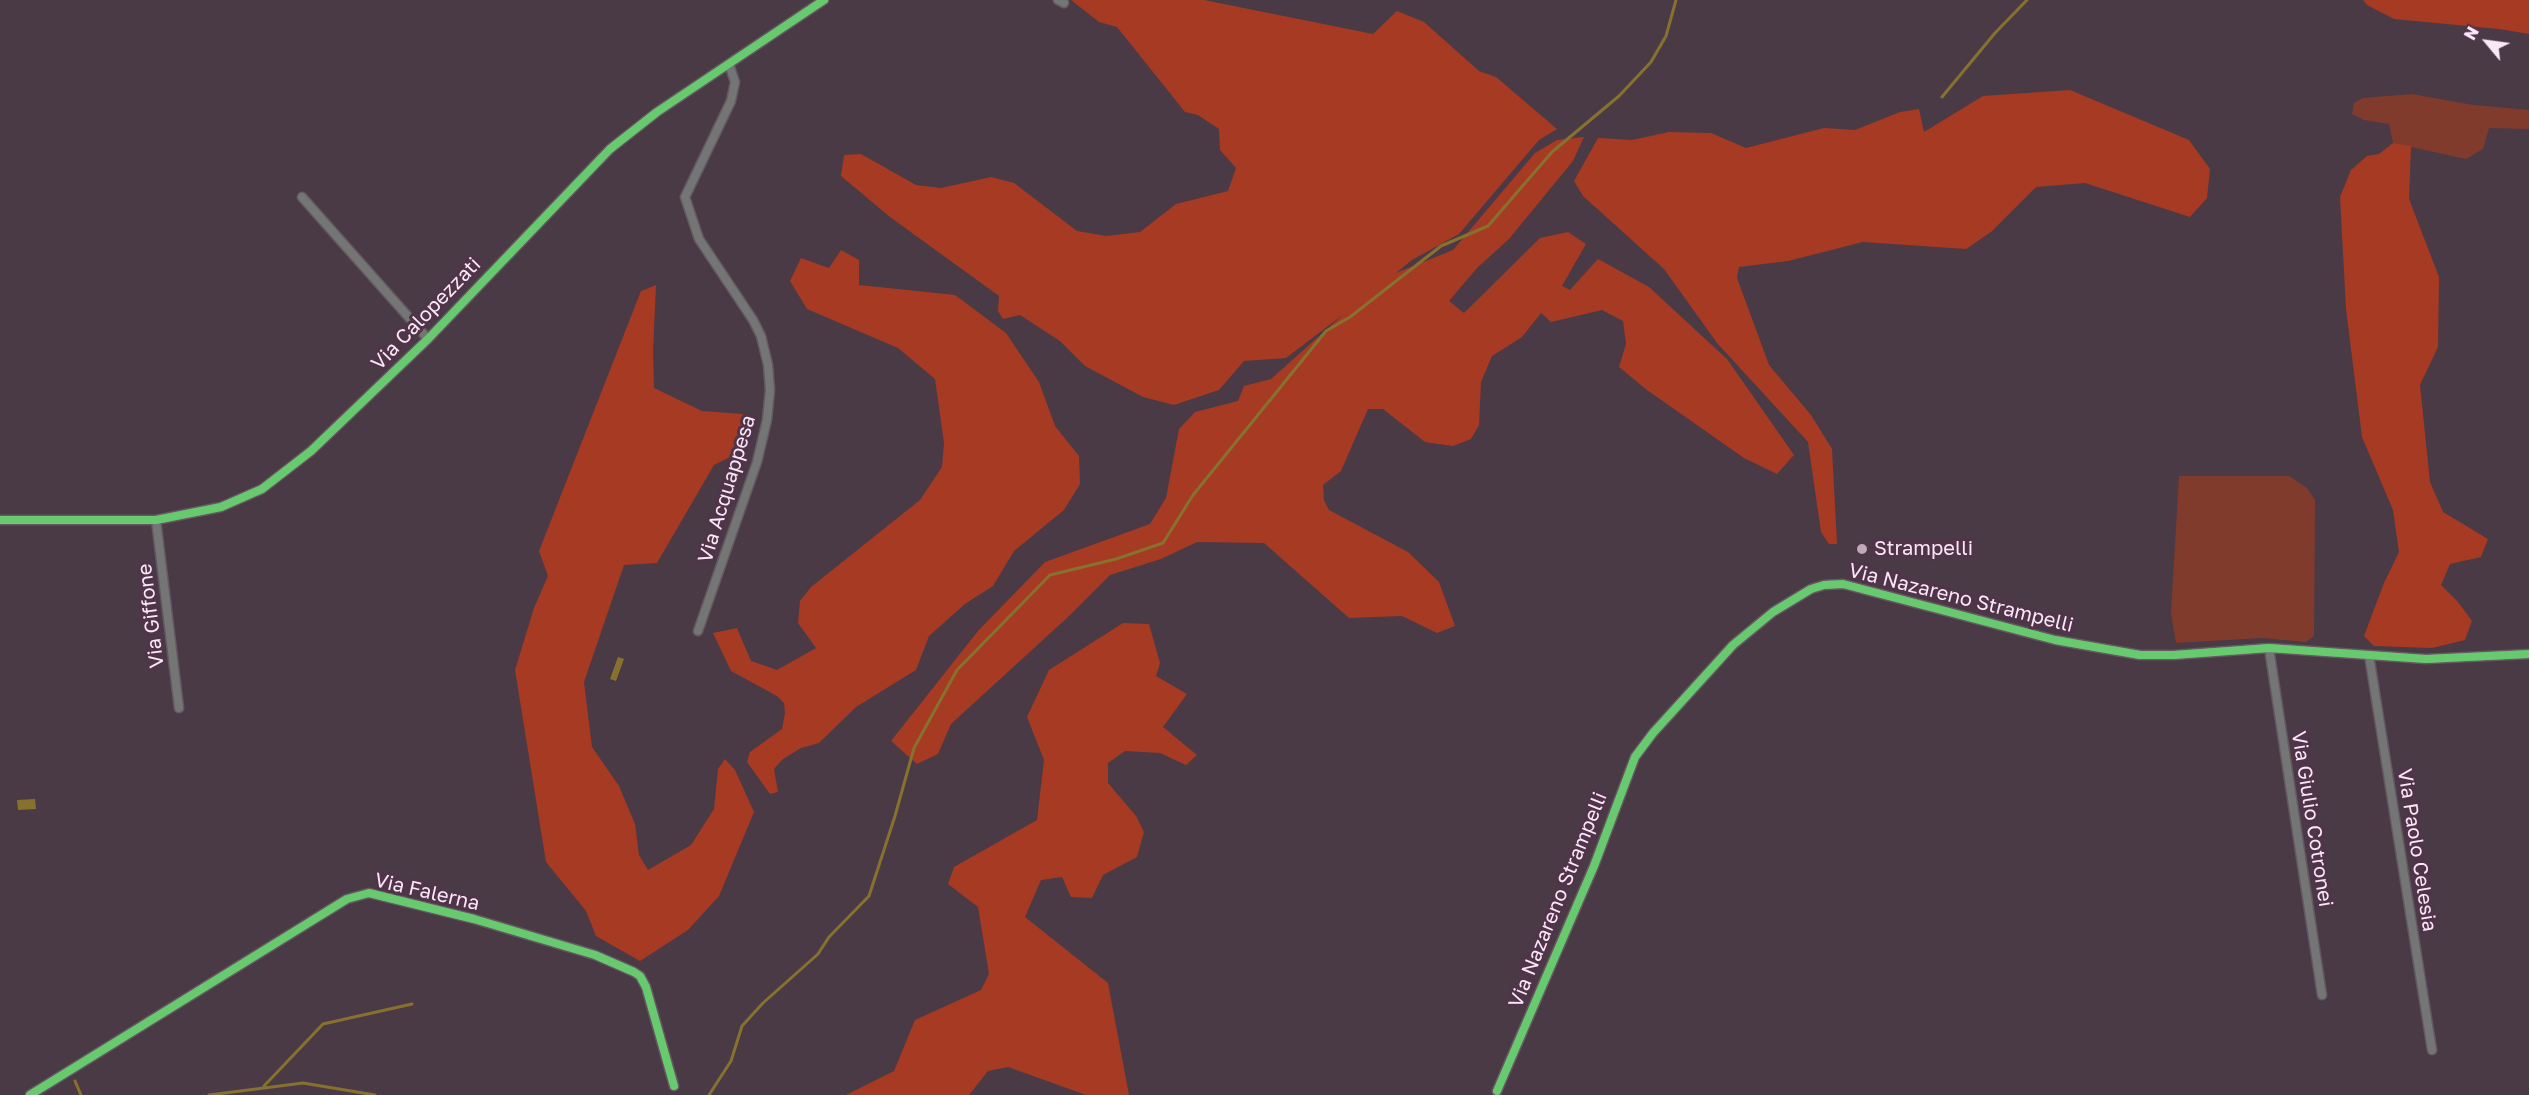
<!DOCTYPE html>
<style>
body{margin:0}
#map{position:relative;width:2529px;height:1095px;overflow:hidden;background:#4a3a46;font-family:"Golos Text",sans-serif}
canvas{display:block}
.north{position:absolute;left:2457px;top:12px;width:60px;height:60px;-webkit-text-stroke:4px #50344a;paint-order:stroke;rotate:299deg;font-size:16px;font-weight:700;line-height:24px;text-align:center;color:#fbe8f6}
.north::after{content:'';display:block;margin:auto;width:21px;height:27px;background:#fbe8f6;clip-path:polygon(50% 0,100% 100%,50% 72%,0 100%)}
</style>
<div id="map">
<canvas width="2529" height="1095"></canvas>
<div class="north">N</div>
</div>
<script>
const c = document.querySelector('canvas').getContext('2d');
c.lineJoin = 'round';
function fill(path, color) {
  c.fillStyle = color;
  c.fill(path, 'evenodd');
}
function shape(rows) {
  const path = new Path2D();
  for (const r of rows) {
    path.moveTo(r[0], r[1]);
    for (let i = 2; i < r.length; i += 2) path.lineTo(r[i], r[i + 1]);
  }
  return path;
}
function strokePath(path, color, width, dash) {
  c.strokeStyle = color;
  c.lineWidth = width;
  c.lineCap = dash ? 'butt' : 'round';
  c.setLineDash(dash || []);
  c.stroke(path);
}
function label(font, color, halo, rows, align = 'center') {
  c.font = font + ' "Golos Text",sans-serif';
  c.lineWidth = 6;
  c.setLineDash([]);
  c.textBaseline = 'middle';
  c.strokeStyle = halo;
  c.fillStyle = color;
  for (const [text, x, y, turn = 0] of rows) {
    c.save();
    c.translate(x, y);
    c.rotate((+turn || 0) * Math.PI / 180);
    c.textAlign = isNaN(turn) ? turn : align;
    if (halo) c.strokeText(text, 0, 0);
    c.fillText(text, 0, 0);
    c.restore();
  }
}
fill(shape([
 [2412,94,2473,105,2529,110,2529,129,2489,128,2483,149,2466,159,2393,143,2389,124,2364,120,2352,114,2354,103,2363,98],
 [2179,476,2289,476,2307,488,2315,500,2314,636,2306,642,2262,638,2176,643,2171,613]
]), '#813b2d');
fill(shape([
 [1071,0,1204,0,1373,34,1397,11,1424,22,1479,71,1496,77,1557,129,1539,140,1459,234,1412,260,1396,273,1453,250,1535,153,1557,140,1584,137,1573,161,1509,239,1477,268,1449,301,1464,313,1540,238,1568,232,1586,244,1562,286,1570,290,1598,259,1649,287,1727,359,1794,455,1777,474,1744,458,1647,390,1619,367,1626,344,1623,321,1602,310,1551,322,1541,313,1522,337,1492,356,1481,382,1479,425,1471,439,1453,446,1425,442,1383,409,1368,409,1341,471,1323,485,1324,500,1329,510,1408,552,1439,582,1455,626,1437,633,1402,616,1349,618,1264,543,1197,542,1161,559,1110,575,1068,617,951,724,938,754,917,764,891,741,978,631,1045,562,1150,524,1166,498,1179,429,1195,412,1238,401,1244,386,1271,379,1344,314,1286,358,1244,361,1219,390,1174,405,1143,397,1085,366,1060,341,1020,315,1003,319,998,311,999,296,890,217,841,176,844,155,861,154,916,185,941,188,991,177,1014,183,1077,231,1106,236,1140,232,1176,204,1228,191,1236,168,1220,150,1219,129,1198,115,1185,112,1117,27,1099,22],
 [2363,0,2529,0,2529,34,2499,29,2394,19,2367,5],
 [2070,90,2189,140,2210,169,2207,198,2190,217,2085,183,2036,187,1991,232,1966,249,1863,242,1788,261,1739,267,1737,278,1769,365,1811,415,1832,449,1837,544,1829,544,1821,532,1808,442,1717,343,1664,269,1583,196,1574,181,1598,138,1632,140,1669,132,1711,133,1746,148,1824,128,1855,130,1900,112,1919,109,1924,132,1983,96],
 [2393,143,2411,146,2409,199,2439,277,2438,347,2420,385,2430,482,2443,512,2488,539,2481,557,2450,564,2441,585,2458,602,2472,621,2465,640,2432,648,2374,646,2364,636,2384,583,2399,552,2393,510,2362,437,2346,309,2340,197,2351,170,2367,156,2379,154],
 [841,250,859,260,859,285,955,295,1006,333,1039,382,1055,426,1079,456,1080,484,1064,510,1014,551,993,586,965,604,929,636,916,670,856,707,819,743,801,748,783,759,774,769,778,792,770,794,747,762,750,752,782,729,785,713,784,703,777,696,731,671,713,633,737,628,751,661,777,670,816,648,798,623,800,601,811,587,920,500,942,467,944,443,935,379,898,348,807,309,790,281,801,258,829,268],
 [656,285,653,351,654,388,702,411,743,414,736,454,714,465,657,563,624,565,584,682,592,747,619,786,635,824,639,855,648,870,691,845,714,809,718,769,725,759,735,770,754,812,719,896,688,930,640,961,596,936,586,911,546,862,515,670,534,608,548,576,539,551,641,291],
 [1123,623,1149,624,1160,663,1156,676,1187,694,1163,727,1197,755,1186,765,1160,753,1125,751,1108,763,1108,783,1136,816,1144,832,1137,857,1103,875,1092,898,1071,897,1062,877,1041,880,1025,917,1108,983,1129,1095,1086,1095,1008,1067,988,1071,969,1095,846,1095,894,1071,915,1020,981,990,989,974,978,907,948,884,954,867,1037,820,1044,760,1027,717,1049,670]
]), '#a63a23');
fill(shape([
 [618,657,624,659,616,681,610,679],
 [35,799,36,809,18,810,17,800]
]), '#86722e');
strokePath(shape([
 [1942,97,1995,33,2027,0],
 [75,1081,81,1095],
 [264,1086,323,1024,412,1004],
 [209,1095,303,1083,375,1095],
 [709,1095,731,1061,742,1026,763,1003,818,954,829,937,869,896,895,816,914,748,957,670,1050,575,1116,559,1163,543,1193,495,1326,331,1350,317,1441,246,1488,226,1552,152,1619,96,1651,62,1666,36,1676,0]
]), '#86722e', 3);
const minor = shape([
 [1058,0,1064,3],
 [302,197,428,339],
 [0,520,156,520,221,507,262,489,311,451,428,339,610,149,657,112,824,0],
 [156,520,179,708],
 [698,631,757,462,767,420,770,390,768,365,761,336,753,320,699,239,685,197,731,101,735,82,729,64],
 [2269,648,2322,995],
 [2369,655,2432,1050],
 [1497,1091,1594,866,1635,757,1653,733,1733,645,1773,612,1811,589,1824,585,1843,584,2055,640,2140,655,2174,655,2269,648,2426,659,2529,654],
 [30,1095,347,899,369,893,474,919,595,955,634,972,640,976,646,987,674,1086]
]);
strokePath(minor, '#655861', 11);
strokePath(minor, '#737674', 8);
strokePath(shape([
 [0,520,156,520,221,507,262,489,311,451,428,339,610,149,657,112,824,0],
 [1497,1091,1594,866,1635,757,1653,733,1733,645,1773,612,1811,589,1824,585,1843,584,2055,640,2140,655,2174,655,2269,648,2426,659,2529,654],
 [30,1095,347,899,369,893,474,919,595,955,634,972,640,976,646,987,674,1086]
]), '#67ca6e', 8);
for (const [x, y, r, color] of [
 [1862,549,6,"#bdabb8"]
]) {
  const dot = new Path2D();
  dot.arc(x, y, r, 0, 2 * Math.PI);
  c.fillStyle = color;
  c.fill(dot);
  strokePath(dot, '#50344a', 2);
}
label('20px', '#fbe8f6', '#50344a', [
 ["Via Calopezzati",426,314,-46],
 ["Via Acquappesa",727,489,-73],
 ["Via Nazareno Strampelli",1961,598,14],
 ["Via Giffone",151,616,-97],
 ["Via Giulio Cotronei",2312,819,81],
 ["Via Paolo Celesia",2417,850,81],
 ["Via Falerna",427,892,13],
 ["Via Nazareno Strampelli",1558,900,-68]
]);
label('20px', '#fbe8f6', '#50344a', [
 ["Strampelli",1874,549]
], 'left');
</script>
